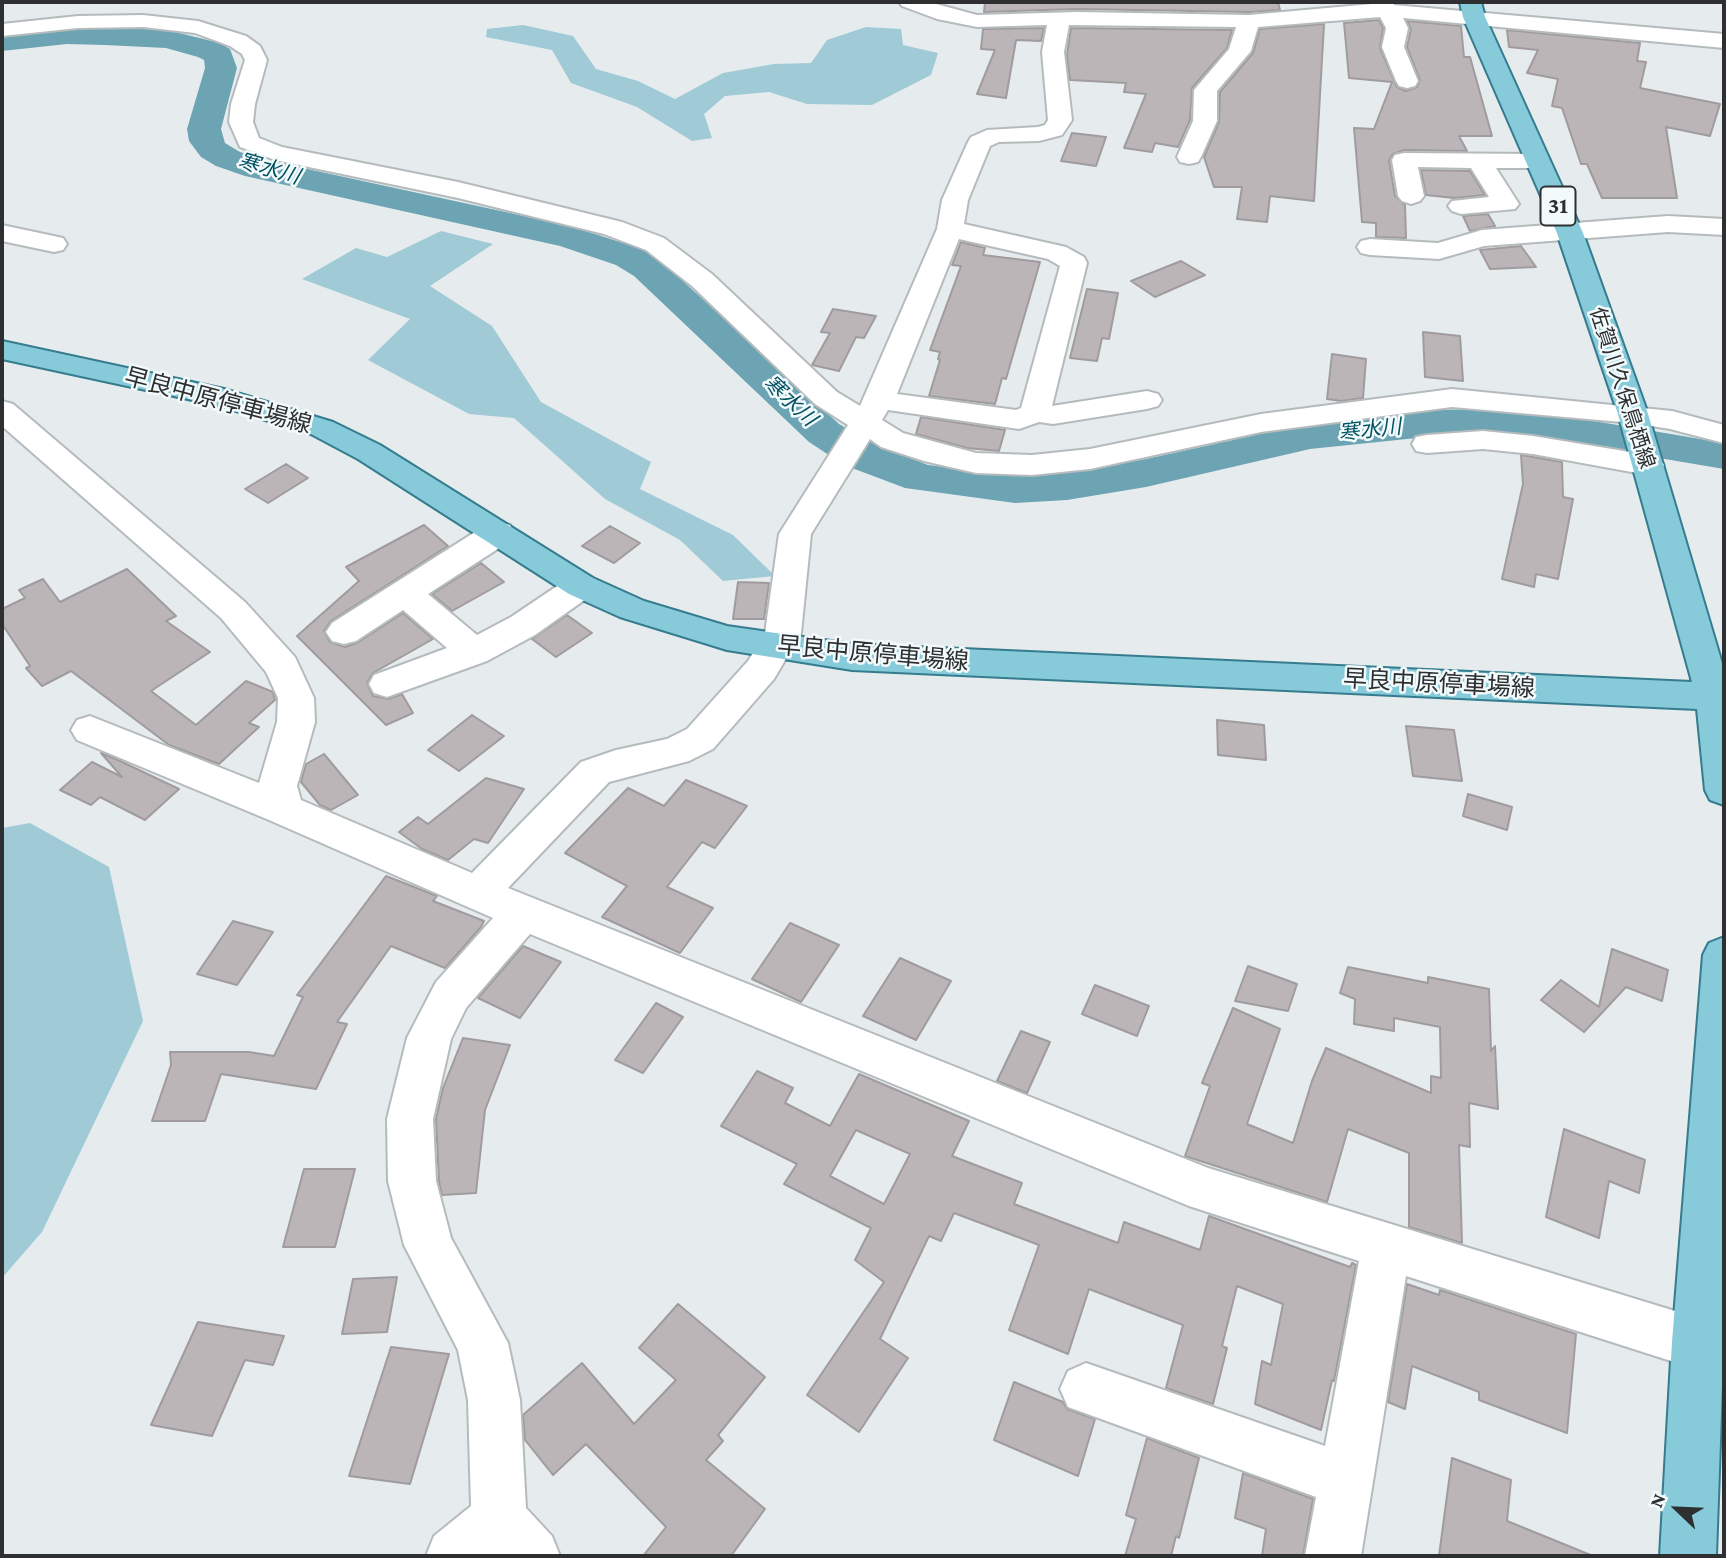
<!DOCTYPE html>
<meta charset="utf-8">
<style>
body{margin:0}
#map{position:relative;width:1726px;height:1558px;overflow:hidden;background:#e6ecee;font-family:"Crimson Pro",serif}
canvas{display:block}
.frame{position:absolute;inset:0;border:4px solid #2d2f30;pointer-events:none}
.north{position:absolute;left:1642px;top:1474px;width:70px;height:70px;-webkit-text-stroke:5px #f3fafc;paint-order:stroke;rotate:293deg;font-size:19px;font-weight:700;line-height:28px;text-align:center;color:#2d2f30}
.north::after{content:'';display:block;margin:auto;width:24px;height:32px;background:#2d2f30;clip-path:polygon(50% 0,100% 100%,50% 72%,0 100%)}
</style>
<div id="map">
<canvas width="1726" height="1558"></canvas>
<div class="frame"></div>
<div class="north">N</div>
</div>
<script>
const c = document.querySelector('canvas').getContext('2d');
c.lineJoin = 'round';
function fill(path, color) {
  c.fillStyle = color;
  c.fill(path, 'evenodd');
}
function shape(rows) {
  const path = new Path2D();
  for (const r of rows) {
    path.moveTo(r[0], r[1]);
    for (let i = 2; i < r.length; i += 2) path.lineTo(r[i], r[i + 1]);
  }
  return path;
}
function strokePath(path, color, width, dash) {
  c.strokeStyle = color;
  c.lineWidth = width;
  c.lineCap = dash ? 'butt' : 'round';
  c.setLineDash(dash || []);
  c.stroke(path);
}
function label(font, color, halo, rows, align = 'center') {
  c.font = font + ' "Crimson Pro","Noto Sans JP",serif';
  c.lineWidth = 5;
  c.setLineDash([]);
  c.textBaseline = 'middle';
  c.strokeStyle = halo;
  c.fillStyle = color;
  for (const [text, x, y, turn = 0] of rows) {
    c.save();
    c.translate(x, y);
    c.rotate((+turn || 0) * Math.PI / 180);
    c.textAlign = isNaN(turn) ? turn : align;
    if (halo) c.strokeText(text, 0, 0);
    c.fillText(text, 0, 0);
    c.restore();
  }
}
fill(shape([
 [523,25,573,36,596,69,638,81,675,99,723,73,774,64,811,63,827,40,866,27,901,29,903,45,938,53,931,75,872,105,807,104,769,92,725,96,704,114,712,138,692,141,637,107,571,83,552,50,486,37,487,29],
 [441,231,493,244,430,286,492,326,541,402,651,462,640,489,733,535,775,576,723,581,680,540,605,499,514,418,469,414,368,360,410,319,302,279,356,248,387,257],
 [30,823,109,867,143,1021,42,1232,2,1278,2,828]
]), '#9fcad6');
fill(shape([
 [67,26,167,30,220,43,230,49,237,68,221,129,225,143,240,152,266,160,570,226,642,249,660,260,839,424,876,445,928,465,1015,475,1067,472,1146,459,1310,423,1436,410,1517,408,1724,443,1724,469,1517,434,1436,436,1310,449,1146,487,1067,500,1015,503,905,488,844,465,809,442,634,276,616,265,560,246,245,176,216,166,201,157,189,141,187,129,205,68,204,60,198,57,166,48,105,45,67,44,2,51,2,33,67,26]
]), '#6da4b3');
const building = shape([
 [985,2,1278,2,1280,10,1249,12,1077,9,984,12,985,2],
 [1379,20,1383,28,1380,48,1397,87,1406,91,1417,87,1420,80,1407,47,1411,29,1407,21,1461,26,1464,57,1470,57,1492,136,1459,136,1467,151,1404,150,1393,154,1389,160,1395,196,1405,205,1406,238,1376,237,1376,223,1362,222,1354,128,1374,129,1392,82,1349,78,1344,23,1379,20],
 [1324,24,1314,201,1270,196,1267,222,1237,219,1242,187,1214,187,1204,157,1219,122,1220,92,1253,53,1260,29,1324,24],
 [1044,28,1041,41,1016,40,1006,98,977,94,995,50,981,49,983,29,1044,28],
 [1071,28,1232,30,1227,48,1192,88,1190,120,1178,147,1155,143,1152,152,1124,148,1146,94,1124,92,1126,83,1070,80,1067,55,1071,28],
 [1507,30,1640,43,1637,61,1646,62,1640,88,1720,104,1710,136,1666,127,1677,198,1602,198,1587,164,1581,164,1562,108,1552,106,1558,79,1527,73,1538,50,1509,47,1507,30],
 [1072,133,1106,137,1096,166,1061,161,1072,133],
 [1421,170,1470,171,1485,195,1454,198,1426,195,1421,170],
 [1488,214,1495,226,1470,231,1463,216,1488,214],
 [961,242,985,248,983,255,1040,262,1006,379,1002,378,995,404,929,396,940,360,938,359,940,352,930,350,961,266,952,265,961,242],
 [1521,246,1536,267,1490,269,1480,250,1521,246],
 [1181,261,1205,275,1155,297,1131,281,1181,261],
 [1087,289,1118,293,1109,339,1102,338,1097,361,1070,358,1087,289],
 [833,309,876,316,864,338,856,337,839,371,812,365,830,333,821,332,833,309],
 [1423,332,1460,336,1463,381,1425,377,1423,332],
 [1332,354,1366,359,1363,398,1341,401,1327,399,1332,354],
 [921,417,1005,430,999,451,967,448,916,434,921,417],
 [1521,455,1562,462,1563,497,1573,499,1558,579,1536,574,1534,587,1502,579,1523,484,1521,455],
 [286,464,308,478,268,503,245,489,286,464],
 [424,525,448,546,331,621,324,631,330,642,345,647,357,643,403,613,433,639,373,673,367,683,373,696,388,699,402,694,413,713,386,725,297,636,359,581,346,567,424,525],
 [610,526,640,543,614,563,582,546,610,526],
 [481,563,504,582,452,611,432,594,481,563],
 [127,569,176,616,166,621,210,652,151,691,196,725,246,681,273,692,275,700,249,723,259,727,219,764,169,745,71,671,42,686,26,668,30,666,2,624,2,609,25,598,19,590,43,579,60,602,127,569],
 [738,582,769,583,764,619,733,619,738,582],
 [567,615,592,633,556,657,532,639,567,615],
 [472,715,504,736,459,771,428,750,472,715],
 [1217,720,1264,725,1266,760,1218,755,1217,720],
 [1406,726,1454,730,1462,781,1413,776,1406,726],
 [101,753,120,761,179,789,145,820,100,797,91,805,60,790,92,762,122,777,101,753],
 [324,754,358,795,331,810,320,805,301,782,306,764,324,754],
 [486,778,524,789,488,843,474,839,448,860,422,849,399,832,418,817,428,824,486,778],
 [686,780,747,806,715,848,702,842,667,887,713,908,680,953,602,917,627,886,565,853,628,788,664,806,686,780],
 [1468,794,1512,807,1507,830,1463,816,1468,794],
 [386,876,437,896,433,901,484,921,481,927,445,968,391,946,337,1022,347,1024,316,1089,221,1074,205,1121,152,1121,171,1065,170,1052,249,1052,274,1056,303,997,297,995,386,876],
 [233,921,273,932,237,985,197,974,233,921],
 [790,923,839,945,801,1002,752,979,790,923],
 [523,946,561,962,520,1018,478,998,523,946],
 [1612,949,1668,970,1662,1001,1626,987,1584,1032,1541,1000,1561,980,1599,1007,1612,949],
 [900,958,951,981,916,1040,863,1016,900,958],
 [1248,966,1297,984,1288,1011,1235,1001,1248,966],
 [1348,967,1428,983,1428,977,1489,989,1491,1051,1495,1046,1498,1109,1469,1103,1470,1147,1459,1145,1462,1243,1409,1227,1409,1153,1348,1129,1327,1202,1185,1156,1210,1086,1202,1083,1233,1008,1280,1029,1247,1124,1293,1143,1312,1081,1326,1048,1431,1093,1431,1076,1441,1078,1440,1027,1394,1018,1394,1031,1354,1024,1355,999,1340,993,1348,967],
 [1095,985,1149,1006,1137,1036,1082,1014,1095,985],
 [656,1003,683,1017,643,1073,615,1060,656,1003],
 [1021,1031,1050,1042,1027,1093,997,1081,1021,1031],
 [463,1038,510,1045,485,1110,476,1193,442,1195,439,1181,436,1119,443,1088,463,1038],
 [757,1071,793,1088,785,1103,830,1126,859,1074,969,1121,952,1156,1022,1183,1014,1204,1118,1243,1124,1222,1200,1250,1209,1216,1350,1267,1352,1263,1356,1265,1334,1381,1332,1380,1321,1430,1255,1404,1262,1361,1271,1365,1283,1304,1237,1286,1222,1346,1227,1348,1213,1404,1166,1388,1183,1325,1089,1289,1068,1354,1009,1330,1039,1245,954,1213,941,1241,929,1236,880,1339,908,1358,859,1432,807,1395,884,1282,855,1260,871,1228,784,1184,797,1164,721,1126,757,1071],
 [856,1130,910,1154,884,1204,830,1176,856,1130],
 [1564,1129,1645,1160,1639,1193,1609,1181,1599,1238,1546,1217,1564,1129],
 [304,1169,355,1169,335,1247,283,1247,304,1169],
 [397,1277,387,1332,342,1334,353,1279,397,1277],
 [1407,1284,1439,1295,1440,1290,1576,1334,1567,1433,1479,1400,1479,1392,1412,1366,1405,1409,1388,1402,1407,1284],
 [678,1304,765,1377,718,1435,723,1441,706,1460,765,1509,731,1556,643,1556,666,1527,586,1444,553,1475,525,1440,523,1415,582,1363,634,1424,676,1380,639,1348,678,1304],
 [198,1322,284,1336,273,1365,245,1360,212,1436,151,1425,198,1322],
 [391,1347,449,1354,410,1484,349,1476,391,1347],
 [1014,1382,1063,1402,1067,1409,1095,1419,1078,1476,994,1440,1014,1382],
 [1147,1438,1199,1458,1179,1538,1176,1536,1171,1556,1125,1556,1136,1519,1126,1515,1147,1438],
 [1452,1458,1511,1480,1507,1521,1593,1556,1439,1556,1452,1458],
 [1243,1473,1313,1499,1303,1556,1262,1556,1266,1529,1235,1518,1243,1473]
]);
fill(building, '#bbb5b8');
strokePath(building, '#a09b9d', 2);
const minor = shape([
 [899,2,929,2,977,15,1077,12,1249,15,1394,2,1394,5,1724,34,1724,48,1403,18,1408,28,1404,47,1418,81,1415,86,1407,88,1399,86,1396,81,1382,47,1386,28,1380,17,1258,27,1251,51,1217,91,1217,121,1201,157,1198,162,1189,164,1180,162,1177,157,1193,121,1194,90,1229,49,1236,27,1069,25,1064,52,1072,120,1062,135,1039,141,999,142,990,146,968,200,964,224,1066,247,1084,257,1087,263,1052,406,1147,391,1158,394,1162,400,1158,406,1147,409,1053,424,1039,422,1019,429,888,410,882,420,903,433,976,453,1032,455,1090,449,1261,414,1452,389,1672,411,1724,425,1724,443,1670,429,1633,423,1452,407,1261,432,1090,469,1032,475,976,473,924,461,881,447,870,439,811,534,801,633,774,679,713,749,689,761,609,782,508,888,1208,1168,1724,1326,1724,1378,1406,1276,1361,1556,1305,1556,1316,1497,1068,1407,1060,1389,1068,1371,1086,1363,1325,1446,1359,1261,1189,1206,530,934,466,1008,451,1039,433,1119,436,1181,451,1238,508,1343,520,1400,526,1508,552,1536,560,1556,426,1556,434,1536,471,1506,468,1400,458,1350,404,1245,388,1181,387,1119,407,1038,436,982,493,918,269,820,77,740,71,730,77,720,90,716,259,783,277,722,278,698,266,672,221,618,2,426,2,401,13,404,245,602,295,657,314,698,315,722,297,786,301,800,472,873,581,762,616,750,667,739,687,729,748,661,765,633,779,534,848,425,815,404,692,286,646,250,604,234,458,198,275,160,240,147,229,122,231,104,245,60,242,54,230,46,195,33,143,27,78,28,2,36,2,24,78,16,143,15,198,21,246,36,260,46,267,60,255,104,253,122,259,138,282,147,458,182,622,222,664,238,712,274,837,392,860,406,937,229,942,200,968,142,971,137,987,130,1038,127,1045,125,1048,120,1042,52,1047,25,977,27,937,19,902,6,899,2],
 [959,239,1048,259,1060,266,1021,408,1016,410,897,394,959,239],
 [1404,153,1538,154,1547,156,1550,161,1547,166,1538,168,1496,168,1519,204,1515,209,1461,214,1452,211,1448,206,1452,201,1489,197,1471,168,1418,167,1424,196,1420,201,1411,204,1402,201,1398,196,1392,160,1395,155,1404,153],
 [1668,216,1724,219,1724,235,1668,232,1484,246,1439,259,1370,255,1361,253,1357,247,1361,241,1370,239,1438,243,1482,230,1668,216],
 [2,225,63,238,67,244,63,250,54,252,2,241,2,225],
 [1483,431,1533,436,1648,455,1659,458,1664,465,1659,472,1648,475,1533,454,1483,449,1427,453,1416,451,1412,444,1416,437,1427,435,1483,431],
 [498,522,510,525,514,533,510,541,428,594,477,635,511,617,569,578,581,575,593,578,598,586,593,594,535,635,487,661,387,697,374,693,369,684,374,675,447,648,403,610,356,641,344,644,332,641,326,632,332,623,486,525,498,522]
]);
const major = shape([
 [1460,2,1481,2,1485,17,1583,233,1648,414,1724,670,1724,805,1710,800,1705,790,1697,709,852,670,727,650,620,617,569,594,358,459,311,434,220,406,2,359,2,341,224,389,333,422,380,445,593,578,644,601,727,626,852,644,1692,682,1618,414,1557,233,1463,17,1460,2],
 [1724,937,1724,1330,1716,1556,1660,1556,1672,1342,1703,955,1709,943,1724,937]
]);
strokePath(minor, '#b5bbbd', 4);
strokePath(major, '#347c8e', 4);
fill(minor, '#fff');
fill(major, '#87cad9');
label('italic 21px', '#005263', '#f3fafc', [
 ["寒水川",269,169,16],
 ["寒水川",790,401,43],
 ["寒水川",1370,430,-6]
]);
label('21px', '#2d2f30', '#f3fafc', [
 ["佐賀川久保鳥栖線",1622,388,72]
]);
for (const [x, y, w] of [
 [1558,206,35]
]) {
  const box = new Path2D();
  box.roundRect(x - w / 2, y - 19.5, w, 39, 5);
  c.fillStyle = '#f3fafc';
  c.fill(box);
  strokePath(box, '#2d2f30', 2);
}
label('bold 23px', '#2d2f30', null, [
 ["31",1558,206]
]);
label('24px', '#2d2f30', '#f3fafc', [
 ["早良中原停車場線",218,401,15],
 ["早良中原停車場線",873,654,5],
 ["早良中原停車場線",1439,684,3]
]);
</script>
